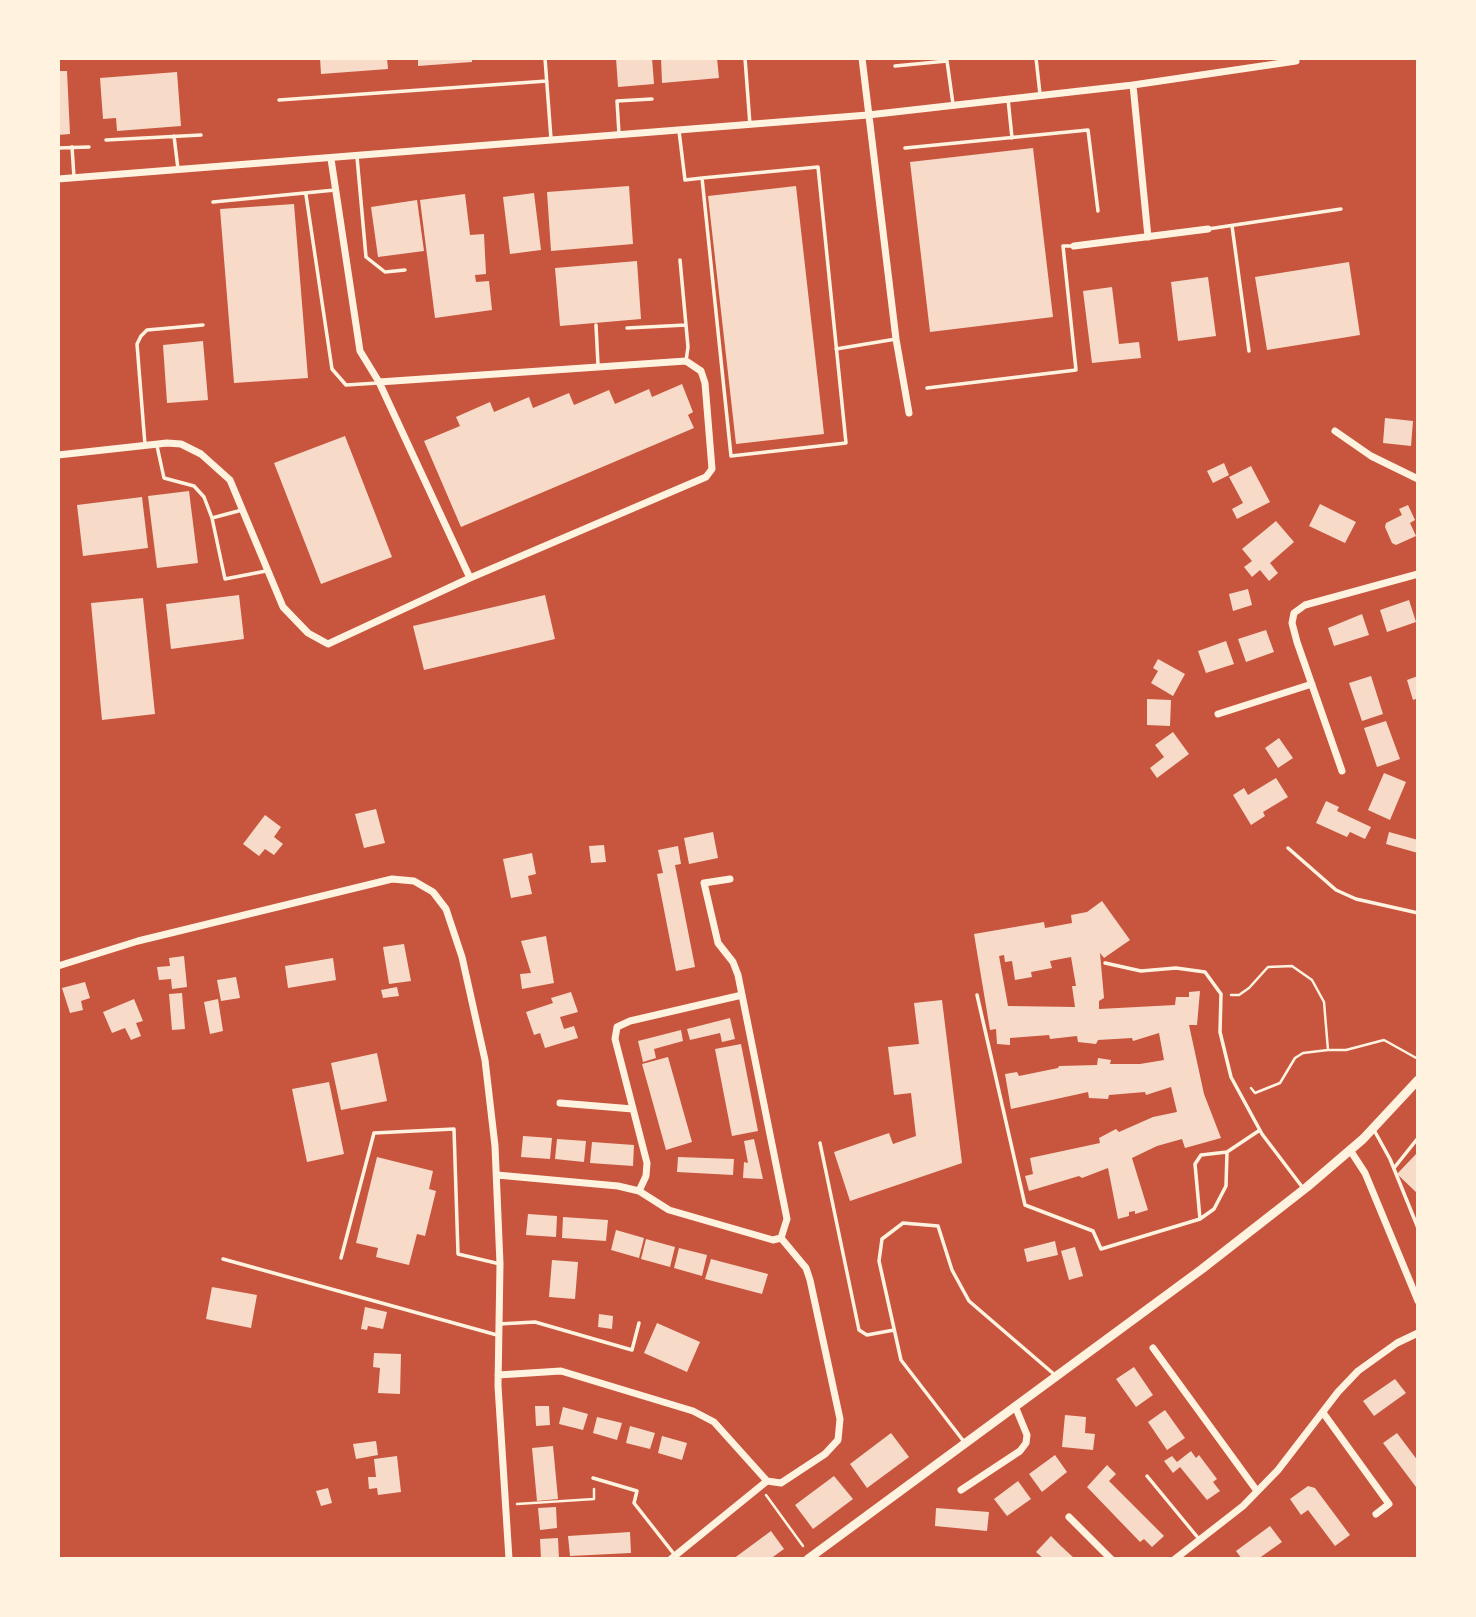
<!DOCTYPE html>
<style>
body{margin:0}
#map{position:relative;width:1476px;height:1617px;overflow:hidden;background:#c8553d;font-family:Cabin,sans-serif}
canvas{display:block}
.frame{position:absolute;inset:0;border:60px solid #fff3e0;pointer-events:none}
</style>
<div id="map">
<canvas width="1476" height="1617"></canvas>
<div class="frame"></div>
</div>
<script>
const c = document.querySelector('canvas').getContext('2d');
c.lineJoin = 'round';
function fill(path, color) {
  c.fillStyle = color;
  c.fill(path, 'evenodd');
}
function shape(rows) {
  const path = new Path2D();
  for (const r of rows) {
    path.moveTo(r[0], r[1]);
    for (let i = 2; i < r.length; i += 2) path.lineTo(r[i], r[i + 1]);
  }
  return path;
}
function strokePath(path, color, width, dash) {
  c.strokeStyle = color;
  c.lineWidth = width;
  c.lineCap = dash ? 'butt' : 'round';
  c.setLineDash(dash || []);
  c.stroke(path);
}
fill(shape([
 [320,58,387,58,388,69,321,74],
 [418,58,472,58,472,62,418,66],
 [616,58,652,58,654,84,618,87],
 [661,58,717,58,719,78,662,83],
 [58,71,67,71,70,134,58,135],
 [177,72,181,126,117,131,116,118,103,119,100,78],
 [1033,148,1053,317,930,332,910,162],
 [629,186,633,244,551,251,547,192],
 [796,186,824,434,736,444,708,196],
 [534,193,541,250,510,254,503,197],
 [465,194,470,235,484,234,486,274,475,275,476,282,489,281,492,310,435,318,420,200],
 [417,200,424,251,378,257,371,207],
 [294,204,308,378,234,383,220,209],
 [637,261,641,319,560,326,555,268],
 [1349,262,1360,335,1267,350,1255,277],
 [1208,277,1216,336,1178,341,1171,282],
 [1112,287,1119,344,1139,342,1141,358,1092,363,1083,291],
 [203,341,208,400,167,403,163,345],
 [682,384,693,412,688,415,694,428,461,527,424,441,460,426,456,417,490,402,494,412,529,397,533,408,569,393,574,405,609,390,615,404,649,389,652,397],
 [1385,418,1413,421,1411,446,1383,443],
 [345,436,392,557,321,584,274,463],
 [1224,463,1229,475,1213,483,1207,471],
 [1251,466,1270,502,1237,519,1232,509,1243,503,1229,477],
 [189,491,198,563,157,568,148,496],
 [142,497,148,548,83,556,77,505],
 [1320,504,1356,522,1345,543,1309,526],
 [1408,505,1415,520,1410,523,1416,536,1396,545,1392,543,1385,527,1386,523,1402,515,1399,509],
 [1276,521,1294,542,1270,563,1278,573,1269,581,1260,570,1252,577,1244,567,1252,561,1242,549],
 [1248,589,1252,605,1233,611,1229,594],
 [239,595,244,639,171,649,166,604],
 [545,595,555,639,424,670,413,626],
 [143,598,155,714,102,720,91,603],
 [1409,600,1416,622,1387,632,1380,610],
 [1362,614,1369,635,1334,646,1328,628],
 [1266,630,1274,652,1246,662,1238,639],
 [1226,641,1234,664,1206,673,1198,651],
 [1158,659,1185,674,1173,696,1151,683,1158,671,1153,668],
 [1371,676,1383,714,1362,721,1349,683],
 [1418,676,1418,698,1413,700,1407,680],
 [1147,699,1171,700,1170,726,1147,725],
 [1386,721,1400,759,1377,767,1364,728],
 [1173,732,1189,754,1157,778,1150,768,1164,757,1155,745],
 [1279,738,1293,758,1278,768,1265,748],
 [1384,773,1406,782,1390,820,1368,810],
 [1276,778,1288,797,1263,812,1265,816,1251,825,1233,795,1244,788,1248,795],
 [1326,801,1339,807,1337,811,1371,827,1365,839,1350,832,1347,837,1316,823],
 [376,809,385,843,364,848,355,814],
 [265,815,281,827,274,837,283,844,274,855,265,849,259,856,243,844],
 [713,832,718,858,689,864,684,838],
 [1389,832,1418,840,1418,853,1386,844],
 [604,845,606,862,591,863,589,846],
 [678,846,681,864,675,865,695,967,676,971,657,874,663,873,658,850],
 [532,853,536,874,528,876,532,894,511,898,503,859],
 [1102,901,1130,940,1104,958,1100,953,1104,998,1099,1001,1099,1009,1175,1005,1176,997,1189,997,1189,992,1200,991,1197,1025,1189,1025,1204,1094,1221,1138,1185,1148,1182,1139,1157,1146,1132,1158,1148,1210,1135,1214,1135,1211,1129,1212,1129,1216,1118,1219,1108,1168,1082,1178,1079,1176,1029,1191,1025,1176,1033,1174,1030,1158,1100,1143,1099,1138,1116,1129,1119,1132,1153,1117,1177,1112,1171,1087,1146,1095,1145,1092,1109,1095,1108,1099,1089,1098,1088,1092,1011,1109,1005,1074,1017,1072,1019,1076,1058,1068,1059,1066,1097,1065,1098,1058,1111,1060,1110,1064,1140,1064,1164,1060,1159,1033,1133,1041,1132,1038,1098,1040,1096,1044,1078,1042,1077,1036,1050,1039,1049,1035,1010,1038,1010,1045,997,1044,996,1029,990,1030,974,934,1044,922,1045,928,1072,923,1071,915,1087,912],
 [1004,955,1005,962,1012,961,1015,980,1032,977,1031,972,1052,968,1050,961,1071,957,1076,986,1072,986,1075,1007,1008,1006,999,956],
 [546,936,554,983,522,989,520,974,531,973,521,941],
 [404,944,411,981,389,984,383,947],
 [184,956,187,987,172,989,171,979,159,980,157,967,170,966,169,958],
 [333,958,336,980,288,988,285,966],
 [236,977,240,998,221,1001,217,980],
 [85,982,90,998,81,1001,83,1010,70,1013,62,988],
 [397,987,399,996,383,998,381,990],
 [571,992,578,1012,560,1017,564,1029,574,1026,578,1038,545,1048,540,1033,534,1035,526,1012,553,1003,551,998],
 [182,993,185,1029,172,1030,169,994],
 [134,999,143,1021,136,1023,141,1036,131,1040,125,1028,112,1033,103,1012],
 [218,999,223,1031,210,1034,204,1002],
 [942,1000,962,1163,850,1201,834,1152,889,1133,893,1144,916,1136,911,1093,894,1095,888,1047,919,1044,914,1003],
 [730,1018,735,1039,722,1042,720,1033,690,1040,687,1029],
 [681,1030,683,1041,654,1049,656,1058,643,1062,638,1041],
 [741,1044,758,1131,732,1136,715,1049],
 [377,1053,387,1101,341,1110,331,1063],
 [668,1057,692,1142,666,1150,642,1064],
 [329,1082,344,1154,307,1162,292,1089],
 [523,1136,552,1138,550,1159,521,1157],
 [557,1139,586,1141,584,1162,555,1159],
 [754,1139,763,1179,743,1178,744,1162,748,1163,744,1141],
 [592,1142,634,1145,633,1166,590,1163],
 [1418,1152,1418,1194,1397,1174],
 [377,1157,433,1171,429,1189,436,1191,425,1236,417,1234,409,1265,376,1257,378,1248,356,1243],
 [678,1157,734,1159,733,1175,677,1172],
 [528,1214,557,1216,556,1237,526,1235],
 [563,1217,608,1220,606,1241,562,1238],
 [616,1230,644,1238,639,1258,611,1250],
 [646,1239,675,1247,670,1267,641,1259],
 [1055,1241,1058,1255,1027,1262,1024,1249],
 [1075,1247,1083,1276,1069,1280,1061,1251],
 [679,1248,707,1255,702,1276,674,1268],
 [711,1259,768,1274,762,1294,705,1279],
 [552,1260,578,1262,575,1299,549,1297],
 [212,1287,257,1295,251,1328,206,1319],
 [365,1307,387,1312,383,1329,368,1326,367,1330,361,1329],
 [599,1314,613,1316,612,1329,598,1327],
 [657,1323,700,1342,687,1372,644,1353],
 [374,1353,401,1354,400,1394,378,1393,380,1368,373,1367],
 [1134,1367,1153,1395,1136,1407,1116,1379],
 [1395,1379,1406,1393,1374,1416,1363,1401],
 [535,1406,549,1406,550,1425,536,1426],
 [563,1407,588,1414,583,1430,559,1424],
 [1165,1410,1185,1438,1167,1450,1148,1422],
 [1065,1415,1086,1417,1085,1433,1095,1434,1093,1450,1062,1447],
 [597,1417,622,1423,617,1440,593,1433],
 [630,1426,655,1433,650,1449,626,1443],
 [891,1433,909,1457,867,1488,850,1464],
 [1397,1433,1418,1461,1416,1487,1383,1443],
 [662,1436,687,1443,682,1460,658,1453],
 [376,1441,378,1455,356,1459,353,1444],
 [553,1446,558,1499,537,1501,532,1448],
 [1191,1451,1196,1458,1199,1455,1217,1479,1213,1482,1220,1491,1207,1500,1180,1467,1173,1473,1164,1461,1172,1456,1177,1462],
 [1055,1455,1067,1472,1042,1492,1029,1474],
 [397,1456,401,1492,378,1495,377,1488,369,1489,368,1477,376,1477,374,1459],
 [1107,1465,1116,1474,1109,1481,1164,1536,1152,1547,1144,1539,1140,1542,1087,1487],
 [834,1476,853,1499,813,1529,795,1505],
 [1018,1481,1031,1499,1007,1516,994,1499],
 [1308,1486,1315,1488,1350,1535,1335,1546,1308,1510,1301,1515,1290,1499],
 [328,1488,332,1503,321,1506,316,1491],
 [556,1507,557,1528,540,1530,538,1508],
 [936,1508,989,1512,987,1531,935,1526],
 [1270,1526,1282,1542,1258,1559,1242,1559,1236,1551],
 [771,1531,784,1549,770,1559,733,1559],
 [630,1532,631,1553,570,1556,568,1536],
 [1051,1536,1061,1546,1075,1559,1044,1559,1036,1552],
 [558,1538,559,1559,541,1559,540,1539]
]), '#f7dbc8');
strokePath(shape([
 [1231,995,1239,995,1249,988,1268,967,1292,966,1312,980,1324,1002,1328,1050,1303,1053,1295,1058,1280,1083,1255,1093,1251,1088],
 [1328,1050,1346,1050,1384,1040,1418,1059],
 [766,1495,803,1546],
 [517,1504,594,1499,594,1489]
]), '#fff3e0', 2.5);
strokePath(shape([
 [545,58,551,139],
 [745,58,750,125],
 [1036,58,1040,94],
 [895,66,947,61,953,104],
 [1008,99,1012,138],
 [279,100,547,81],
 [679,131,685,180,702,178,818,167,846,443,731,456,702,178],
 [619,134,617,101,652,99],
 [174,136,178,169],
 [106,140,201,135],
 [72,147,74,177],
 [58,148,89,147],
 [905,148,1088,130,1098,211],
 [357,157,366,257,385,272,405,270],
 [306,195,332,369,346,385,378,383],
 [213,202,335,190],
 [1232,226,1249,351],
 [1208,229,1341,209],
 [680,260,688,347,686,361],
 [596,325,598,365],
 [627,328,686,325],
 [836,349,896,339],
 [927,388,1076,370,1063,246,1072,246],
 [145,445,137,344,141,336,147,330,203,325],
 [157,446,164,478,194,486,204,497,212,518,242,510],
 [212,518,225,579,266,571],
 [1288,848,1336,890,1356,899,1418,913],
 [1105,963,1141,971,1176,968,1205,972,1221,994,1220,1032,1231,1077,1262,1134,1303,1188],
 [977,995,1025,1205,1093,1231,1101,1249,1200,1219,1195,1164,1201,1155,1227,1152,1260,1130],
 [1374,1130,1390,1159,1418,1228],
 [820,1143,859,1330,867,1335,894,1330],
 [1394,1168,1418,1138],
 [1200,1219,1214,1209,1226,1186,1227,1152],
 [341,1258,374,1133,454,1129,458,1254,500,1264],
 [223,1259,497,1335],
 [499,1324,535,1322,632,1350,639,1323],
 [965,1443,901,1360,879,1261,882,1239,903,1223,938,1226,952,1270,969,1301,1055,1375],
 [1147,1476,1199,1539],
 [593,1478,637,1491,634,1503,674,1554]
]), '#fff3e0', 3.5);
strokePath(shape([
 [862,58,896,339,909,413],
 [1133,85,1148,237],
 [331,159,360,351,379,382,470,578],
 [58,179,868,115,1133,85,1296,61],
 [1074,246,1208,229],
 [1335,431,1371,456,1418,479],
 [58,455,167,443,181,444,201,454,230,480,283,607,308,633,328,644,470,578,706,477,712,469,705,383,701,371,686,361,379,382],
 [1218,714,1312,684],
 [1342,771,1297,642,1292,623,1294,613,1305,605,1418,574],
 [58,966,138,941,392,879,414,881,433,892,446,909,462,957,485,1060,495,1146,500,1264,498,1386,509,1559],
 [560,1103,633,1109],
 [1350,1150,1365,1173,1418,1301],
 [497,1175,618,1186,639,1191,669,1210,773,1240,781,1238],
 [639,1191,646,1176,647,1163,615,1039,617,1027,630,1021,742,995],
 [1153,1348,1257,1491],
 [498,1375,561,1371,693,1411,714,1422,767,1481,781,1483,825,1454,838,1440,840,1419,810,1280,806,1268,781,1238,787,1219,738,975,733,962,718,943,704,883,730,879],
 [1324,1414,1389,1504,1376,1514],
 [961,1490,1020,1451,1026,1443,1027,1435,1015,1406],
 [1069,1517,1111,1559],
 [671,1559,767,1481],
 [1175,1559,1243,1506,1278,1470,1338,1392,1358,1371,1397,1343,1418,1333]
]), '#fff3e0', 7);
strokePath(shape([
 [808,1559,1202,1269,1307,1187,1363,1139,1418,1080]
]), '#fff3e0', 9);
</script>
